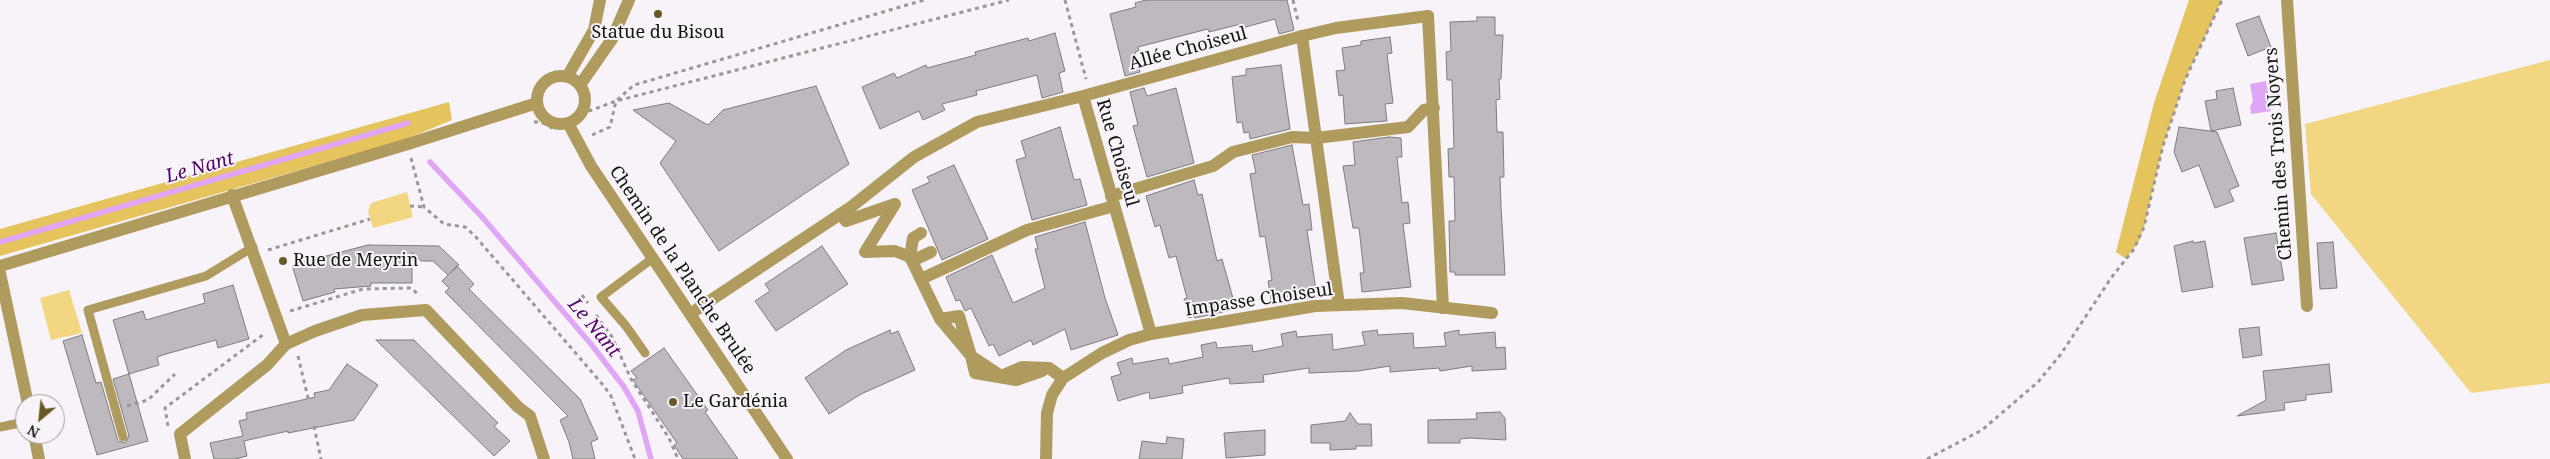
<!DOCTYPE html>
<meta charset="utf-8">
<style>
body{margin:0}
#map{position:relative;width:2550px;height:459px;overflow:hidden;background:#f7f3f8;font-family:"Noto Serif",serif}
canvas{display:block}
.north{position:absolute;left:15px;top:394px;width:50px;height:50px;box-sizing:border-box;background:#f7f3f8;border:1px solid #9d9a9d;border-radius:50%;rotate:208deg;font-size:14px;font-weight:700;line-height:20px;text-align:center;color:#151415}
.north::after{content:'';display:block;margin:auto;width:18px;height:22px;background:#695826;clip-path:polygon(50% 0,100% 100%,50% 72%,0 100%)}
</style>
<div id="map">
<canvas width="2550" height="459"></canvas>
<div class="north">N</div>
</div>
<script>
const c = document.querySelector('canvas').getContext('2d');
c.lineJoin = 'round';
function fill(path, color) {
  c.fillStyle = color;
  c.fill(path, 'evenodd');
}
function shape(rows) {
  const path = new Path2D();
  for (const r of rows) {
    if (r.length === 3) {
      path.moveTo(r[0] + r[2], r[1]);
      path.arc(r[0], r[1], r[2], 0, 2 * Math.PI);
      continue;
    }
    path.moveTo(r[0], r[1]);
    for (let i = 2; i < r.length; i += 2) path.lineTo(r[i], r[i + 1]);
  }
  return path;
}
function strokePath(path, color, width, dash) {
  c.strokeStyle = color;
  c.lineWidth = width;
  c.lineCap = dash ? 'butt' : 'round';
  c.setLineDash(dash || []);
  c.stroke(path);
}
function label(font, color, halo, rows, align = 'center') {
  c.font = font + ' "Noto Serif",serif';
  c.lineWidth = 4;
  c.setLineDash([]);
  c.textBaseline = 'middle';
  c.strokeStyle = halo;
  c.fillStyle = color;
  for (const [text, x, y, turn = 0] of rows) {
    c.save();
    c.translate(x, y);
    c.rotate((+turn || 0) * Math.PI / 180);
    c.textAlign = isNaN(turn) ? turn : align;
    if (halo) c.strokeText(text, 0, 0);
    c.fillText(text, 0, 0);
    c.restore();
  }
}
fill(shape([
 [2550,60,2550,383,2471,393,2311,194,2305,124],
 [407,192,413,217,373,228,368,211,371,203],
 [69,290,82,333,51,340,40,298]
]), '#f3d681');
fill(shape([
 [2189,0,2222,0,2185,80,2163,146,2144,227,2139,241,2126,259,2116,252,2154,103],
 [449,102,452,120,404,140,0,256,0,229]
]), '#e5c35d');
fill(shape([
 [2266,81,2271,111,2251,114,2250,107,2253,101,2250,84]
]), '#e0a6f6');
strokePath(shape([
 [430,162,483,218,591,344,624,387,638,411,651,459],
 [0,242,408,123]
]), '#e0a6f6', 5.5);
const building = shape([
 [1146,0,1287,0,1294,30,1279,34,1275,19,1242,28,1241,24,1209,32,1208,29,1138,47,1139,51,1135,52,1140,72,1125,76,1110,14,1136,7,1135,3,1146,0],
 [2259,16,2271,47,2248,56,2236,24,2259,16],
 [1477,17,1495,17,1495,35,1503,35,1501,79,1499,79,1500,99,1496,100,1497,132,1503,132,1504,177,1500,177,1501,206,1505,275,1455,275,1455,272,1450,272,1449,221,1455,221,1454,177,1449,177,1448,149,1454,148,1452,80,1447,80,1446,52,1451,51,1450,22,1477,21,1477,17],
 [1055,33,1065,71,1059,73,1063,92,1042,98,1037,75,976,91,977,95,942,104,945,110,923,120,919,111,880,129,862,87,894,73,897,78,926,65,927,68,976,55,975,52,1028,38,1029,41,1055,33],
 [1390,37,1392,53,1387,54,1393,103,1385,104,1387,121,1345,124,1343,95,1339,96,1336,71,1345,70,1342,48,1361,45,1361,41,1390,37],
 [1281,65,1290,129,1250,139,1249,132,1244,133,1242,122,1237,123,1232,77,1246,75,1246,69,1281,65],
 [816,86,849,164,719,251,660,163,676,141,633,110,669,103,708,125,723,110,816,86],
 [1144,88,1147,96,1176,88,1194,163,1147,177,1133,126,1138,125,1130,92,1144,88],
 [2233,88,2241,125,2211,131,2205,101,2217,99,2216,91,2233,88],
 [1060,127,1074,180,1080,179,1087,205,1032,220,1016,160,1026,157,1021,141,1060,127],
 [2179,127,2217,132,2239,186,2229,190,2234,201,2215,208,2199,165,2182,172,2174,152,2179,127],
 [1389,137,1401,138,1402,157,1397,157,1402,203,1408,202,1410,223,1403,224,1411,287,1362,292,1360,273,1364,273,1359,228,1353,228,1343,166,1355,165,1353,142,1389,137],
 [1292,145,1303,205,1309,204,1312,230,1307,230,1317,297,1293,301,1292,296,1271,299,1268,281,1272,280,1265,236,1260,237,1250,174,1256,173,1252,155,1292,145],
 [954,165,988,239,942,260,912,190,930,182,927,177,954,165],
 [1194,180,1198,195,1202,194,1217,261,1222,259,1236,309,1195,318,1194,316,1189,318,1184,299,1187,298,1176,256,1169,258,1160,225,1155,227,1146,196,1194,180],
 [1085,222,1105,298,1118,335,1071,350,1065,329,1033,345,1031,340,999,356,993,344,989,346,971,308,965,311,960,300,956,301,946,277,992,255,1013,303,1045,288,1035,249,1038,249,1035,237,1085,222],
 [2276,233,2284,280,2252,285,2244,238,2276,233],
 [2193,241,2193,243,2205,241,2213,287,2182,292,2174,246,2193,241],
 [2333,242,2337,288,2320,289,2317,243,2333,242],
 [368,245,439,246,459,265,448,275,433,261,421,261,412,252,412,283,371,283,371,286,334,289,335,292,303,301,292,265,368,245],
 [822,246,848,284,776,331,755,301,770,291,765,284,822,246],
 [457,266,474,284,469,289,580,399,598,439,591,442,595,459,573,459,569,442,560,420,568,416,445,292,449,288,442,281,457,266],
 [233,285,249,339,218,348,216,340,166,354,157,357,159,365,129,374,113,320,143,311,146,320,205,303,203,294,233,285],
 [2259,327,2262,355,2243,358,2239,329,2259,327],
 [890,330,891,334,898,331,915,370,861,394,829,414,805,378,846,350,890,330],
 [1377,330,1378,335,1413,333,1414,348,1446,346,1444,333,1459,330,1459,335,1495,332,1496,348,1505,347,1506,369,1472,371,1472,366,1440,371,1439,368,1390,372,1390,366,1358,371,1309,373,1309,368,1263,375,1264,382,1230,384,1229,378,1182,386,1183,393,1150,399,1149,392,1118,401,1111,377,1121,374,1117,363,1132,358,1133,364,1168,358,1169,364,1203,357,1201,345,1216,342,1217,348,1252,345,1253,352,1283,346,1281,334,1296,331,1297,337,1332,334,1333,350,1365,345,1362,332,1377,330],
 [82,335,96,383,101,382,118,441,125,443,129,436,113,379,129,374,148,441,97,455,63,341,82,335],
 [376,340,414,340,498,423,494,426,510,441,494,456,376,340],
 [664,348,708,410,705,412,738,459,683,459,674,445,677,443,633,380,637,378,631,371,664,348],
 [347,364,378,385,354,420,288,433,288,431,244,441,247,456,235,459,214,459,210,443,243,436,239,421,247,419,246,413,315,397,314,393,329,390,347,364],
 [2329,364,2332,392,2306,395,2306,400,2284,403,2285,410,2237,416,2266,400,2263,371,2329,364],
 [1500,412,1505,418,1506,440,1469,438,1460,439,1460,443,1428,443,1428,420,1477,419,1476,413,1500,412],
 [1350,413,1358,424,1371,424,1372,446,1356,446,1356,449,1330,450,1330,443,1311,443,1311,425,1345,421,1350,413],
 [1265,430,1265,455,1226,458,1224,433,1265,430],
 [1167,437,1184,439,1182,459,1139,459,1142,441,1166,444,1167,437]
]);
fill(building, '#bdb9be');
strokePath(building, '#7f7c80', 1);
strokePath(shape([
 [1065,0,1086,79],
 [1293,0,1298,21],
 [581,114,616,101,1009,0],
 [534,122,540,122,550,126,553,131],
 [592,135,610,127,616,101,634,85,924,0],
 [411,158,424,207,444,224,465,227,475,236,603,385,611,396,635,459],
 [410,206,424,207],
 [268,250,370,219],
 [582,295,588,303],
 [290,311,363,289,411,288,420,296],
 [596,315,612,337,631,379,669,438,678,459],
 [298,356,309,402],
 [127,406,148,400,175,374],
 [168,426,165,408,264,334,263,332],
 [314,426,321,459],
 [1927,459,1982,430,2038,382,2061,354,2111,278,2134,249,2144,227,2163,146,2185,80,2222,0]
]), '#9a979a', 3, [4, 4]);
strokePath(shape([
 [645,353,626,326,601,297,653,258],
 [0,427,25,422],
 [123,437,88,310,206,276,253,247]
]), '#b09b5e', 9);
strokePath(shape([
 [1428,16,1443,308],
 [1302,36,1339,305],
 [1111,196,1213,166,1233,152,1292,137,1316,138,1408,127,1424,110,1434,108],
 [840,214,846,221,895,204,865,252,895,251,910,257,940,319,959,316,971,356,1001,376,1022,367,1049,368,1063,378],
 [910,257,913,238,921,233],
 [912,261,931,252],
 [921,279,1027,230,1114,206],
 [940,319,971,356,975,373,1016,380,1042,371]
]), '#b09b5e', 12);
strokePath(shape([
 [2287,0,2307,306],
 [561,100,24],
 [567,77,594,30,600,0],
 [580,85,612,39,629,0],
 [1083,96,1302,36,1336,28,1428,16],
 [568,123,591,166,787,459],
 [0,266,408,144,537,103],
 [0,273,28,404],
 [690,314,851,207,914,157,977,122,1083,96,1151,334,1129,340,1102,353,1063,378,1052,395,1047,413,1046,459],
 [1151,334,1315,306,1402,303,1492,313],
 [286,344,315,331,362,315,426,310,518,407,530,416,544,459],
 [34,434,39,459],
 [185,459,180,434,267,365,286,344,232,195]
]), '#b09b5e', 12);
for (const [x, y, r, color] of [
 [658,14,5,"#695826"],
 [283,261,5,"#695826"],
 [673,402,5,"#695826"]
]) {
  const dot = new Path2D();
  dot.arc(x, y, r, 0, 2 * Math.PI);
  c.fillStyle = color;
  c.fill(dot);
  strokePath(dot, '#f7f3f8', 2);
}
label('18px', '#151415', '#f7f3f8', [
 ["Statue du Bisou",658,33,"center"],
 ["Rue de Meyrin",293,261],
 ["Le Gardénia",683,402]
], 'left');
label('18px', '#151415', '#f7f3f8', [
 ["Allée Choiseul",1188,49,-15],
 ["Rue Choiseul",1117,153,74],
 ["Chemin des Trois Noyers",2279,154,-94],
 ["Chemin de la Planche Brulée",682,270,56],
 ["Impasse Choiseul",1259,300,-8]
]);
label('italic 19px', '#530469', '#f7f3f8', [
 ["Le Nant",200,168,-16],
 ["Le Nant",594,328,50]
]);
</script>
